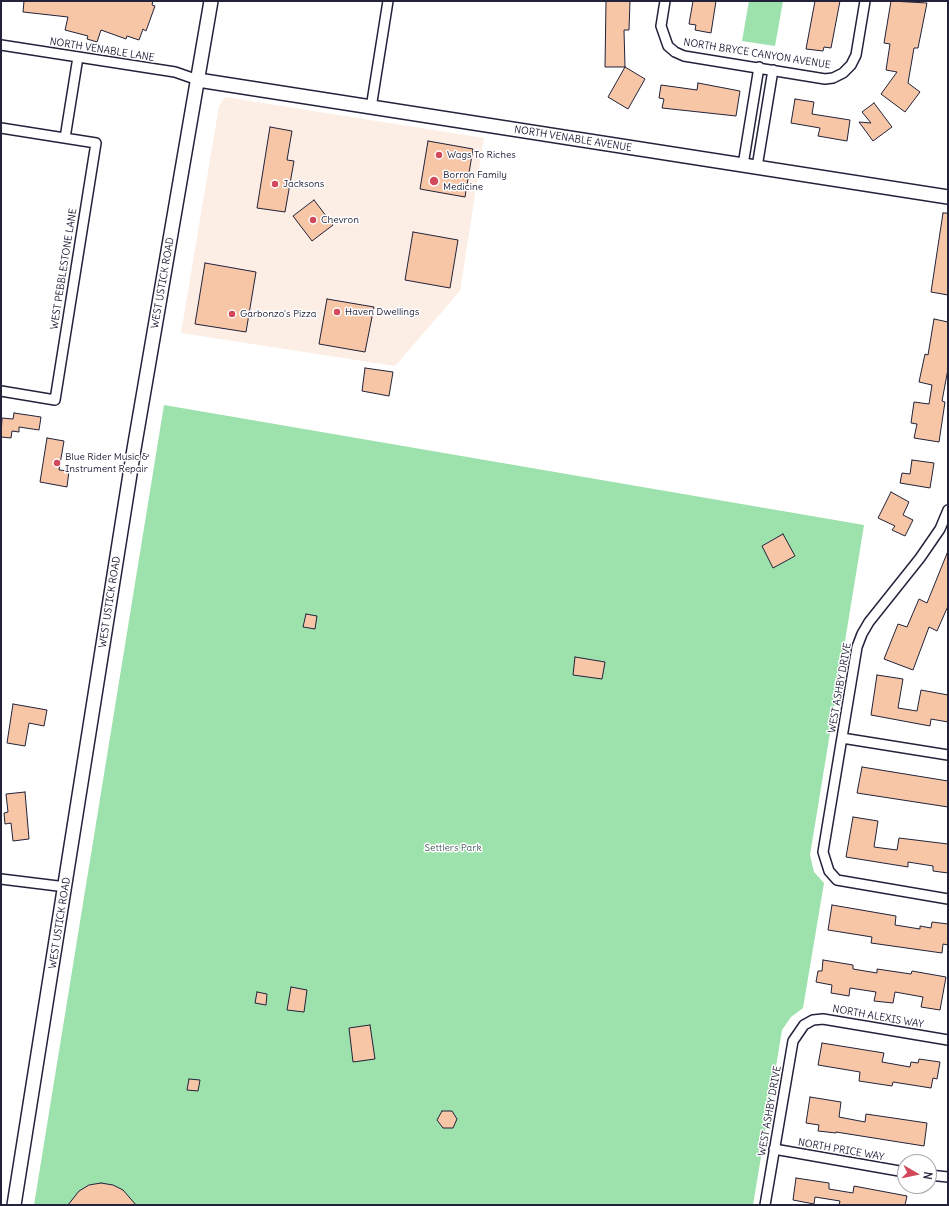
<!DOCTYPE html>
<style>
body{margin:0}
#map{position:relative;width:949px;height:1206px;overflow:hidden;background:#fff;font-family:Delius,sans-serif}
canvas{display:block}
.frame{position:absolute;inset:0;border:2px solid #22223b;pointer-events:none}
.north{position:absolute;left:897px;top:1154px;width:40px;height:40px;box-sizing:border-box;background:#fff;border:1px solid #a7a7b1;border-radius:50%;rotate:99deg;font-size:11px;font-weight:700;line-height:16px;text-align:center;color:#22223b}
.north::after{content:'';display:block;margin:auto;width:14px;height:18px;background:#d1495b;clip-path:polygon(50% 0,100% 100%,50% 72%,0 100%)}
</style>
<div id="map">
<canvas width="949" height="1206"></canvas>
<div class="frame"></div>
<div class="north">N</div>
</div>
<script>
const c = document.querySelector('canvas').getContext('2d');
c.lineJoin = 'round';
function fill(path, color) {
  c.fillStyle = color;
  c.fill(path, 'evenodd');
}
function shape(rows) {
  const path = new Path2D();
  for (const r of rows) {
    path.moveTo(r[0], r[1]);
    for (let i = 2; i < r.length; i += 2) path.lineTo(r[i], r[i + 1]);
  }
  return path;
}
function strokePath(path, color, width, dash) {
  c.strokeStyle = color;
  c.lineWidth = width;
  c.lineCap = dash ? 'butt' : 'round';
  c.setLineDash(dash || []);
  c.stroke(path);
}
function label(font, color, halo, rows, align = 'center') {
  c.font = font + ' Delius,sans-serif';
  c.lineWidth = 3;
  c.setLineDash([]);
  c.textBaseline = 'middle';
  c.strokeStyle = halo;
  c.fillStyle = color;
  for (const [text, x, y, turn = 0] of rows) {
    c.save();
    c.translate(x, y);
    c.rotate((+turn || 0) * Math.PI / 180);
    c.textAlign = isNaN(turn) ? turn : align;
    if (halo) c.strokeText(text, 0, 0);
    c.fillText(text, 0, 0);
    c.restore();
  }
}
fill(shape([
 [225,97,484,138,460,291,395,366,181,333,219,106]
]), '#fceee4');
fill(shape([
 [749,1,783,1,775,46,742,41],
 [164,405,864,525,810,855,814,872,824,883,803,1008,791,1017,782,1030,753,1205,34,1205]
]), '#9de1ac');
const building = shape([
 [24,1,153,1,152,5,155,6,146,31,143,29,139,40,127,36,126,39,101,30,97,42,87,39,88,36,65,30,68,17,23,12,24,1],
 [606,1,630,1,629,30,624,30,625,67,605,67,606,1],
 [693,1,716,1,711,33,695,30,696,25,689,24,693,1],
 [815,1,840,1,831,48,824,47,823,51,806,49,815,1],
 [891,1,927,3,918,48,914,48,908,83,920,92,905,112,881,94,897,72,886,70,890,44,884,43,891,1],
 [625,67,645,79,628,109,608,97,625,67],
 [698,83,740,91,736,116,662,108,664,99,659,98,661,85,697,90,698,83],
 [795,99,814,102,812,114,850,120,847,141,818,136,820,128,791,123,795,99],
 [874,103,892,127,873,141,859,122,871,123,862,112,874,103],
 [270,127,292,131,287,160,294,161,285,212,257,208,270,127],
 [428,141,473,149,465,197,420,189,428,141],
 [314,200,333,225,312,241,293,216,314,200],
 [943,213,948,213,948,295,931,292,943,213],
 [413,232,458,240,450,288,405,280,413,232],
 [205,263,256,272,246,332,195,324,205,263],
 [327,299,374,307,365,352,319,344,327,299],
 [934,319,948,322,948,369,942,401,945,402,939,442,914,438,917,424,911,423,914,402,929,404,932,385,919,382,925,354,928,355,934,319],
 [365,368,393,372,389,396,362,391,365,368],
 [14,413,41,417,39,430,19,427,19,432,12,431,11,438,1,437,2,418,13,419,14,413],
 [47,438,64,441,59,470,69,471,67,487,40,482,47,438],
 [912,460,934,463,930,488,900,483,902,473,910,474,912,460],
 [891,492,909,502,903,515,913,520,905,536,892,530,895,526,878,518,891,492],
 [783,534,795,556,773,568,762,546,783,534],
 [948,551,948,606,937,631,929,627,913,670,884,659,898,624,907,627,919,599,927,603,948,551],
 [306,614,317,616,315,629,303,627,306,614],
 [575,657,605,662,602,679,573,675,575,657],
 [877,675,903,679,898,708,917,711,921,690,948,695,948,722,931,719,930,726,871,715,877,675],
 [13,704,47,710,44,726,29,723,25,746,7,743,13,704],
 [862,767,948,781,948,807,857,793,862,767],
 [25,792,29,839,13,841,11,823,5,824,4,813,8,812,6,794,25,792],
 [853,817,878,821,874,847,897,850,899,838,948,844,948,873,933,871,933,866,908,862,908,867,846,857,853,817],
 [832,905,896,916,895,925,920,929,920,926,931,928,932,922,948,924,948,945,943,944,942,953,871,943,872,937,828,930,832,905],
 [823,960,853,965,853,969,877,973,877,969,911,974,912,971,946,977,940,1010,921,1007,923,997,895,992,893,1003,874,1001,876,992,850,988,849,996,831,993,832,985,816,982,818,971,822,971,823,960],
 [291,987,307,990,304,1012,287,1010,291,987],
 [257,992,267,994,266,1005,255,1003,257,992],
 [370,1025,375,1059,353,1062,349,1028,370,1025],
 [822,1043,884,1053,882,1062,910,1067,911,1062,918,1063,919,1059,940,1062,937,1079,933,1078,931,1088,893,1082,892,1086,859,1081,860,1072,818,1065,822,1043],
 [189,1079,200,1080,198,1091,187,1090,189,1079],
 [810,1097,841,1102,839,1117,865,1122,866,1114,927,1123,924,1146,836,1132,836,1133,818,1131,819,1125,806,1123,810,1097],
 [442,1111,452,1111,457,1119,453,1128,443,1128,437,1120,442,1111],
 [796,1178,829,1183,829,1189,853,1193,854,1186,907,1196,905,1205,839,1205,840,1201,815,1197,814,1204,793,1200,796,1178],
 [101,1183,113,1185,123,1190,136,1205,68,1205,79,1191,89,1185,101,1183]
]);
fill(building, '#f6c6a6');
strokePath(building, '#22223b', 1);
const street = shape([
 [665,1,661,26,668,46,675,52,684,56,825,79,833,78,843,73,851,65,856,55,865,1],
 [1,45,175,72,198,80],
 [371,108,388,1],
 [1,128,96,143,55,400,1,391],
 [65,138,78,57],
 [743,165,759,67],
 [757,167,773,70],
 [948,510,940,529,920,558,869,622,862,634,857,647,823,852,829,871,837,880,948,899],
 [842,738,948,755],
 [1,879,66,887],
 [774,1149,905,1172],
 [929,1175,948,1177],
 [765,1205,793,1041,804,1025,813,1020,823,1019,948,1040]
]);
const secondary = shape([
 [198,80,948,197],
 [14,1205,134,449,211,1]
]);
strokePath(street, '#22223b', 12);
strokePath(secondary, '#22223b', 16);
strokePath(street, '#fff', 9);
strokePath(secondary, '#fff', 13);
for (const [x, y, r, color] of [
 [439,155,4,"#d1495b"],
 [434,181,5,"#d1495b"],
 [275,184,4,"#d1495b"],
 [313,220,4,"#d1495b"],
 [337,312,4,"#d1495b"],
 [232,314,4,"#d1495b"],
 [57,463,4,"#d1495b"]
]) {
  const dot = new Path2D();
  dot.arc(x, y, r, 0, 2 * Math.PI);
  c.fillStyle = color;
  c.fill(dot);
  strokePath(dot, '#fff', 1.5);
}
label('10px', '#22223b', '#fff', [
 ["NORTH VENABLE LANE",102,50,9],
 ["NORTH BRYCE CANYON AVENUE",757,54,9],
 ["NORTH VENABLE AVENUE",573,139,9],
 ["WEST PEBBLESTONE LANE",64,269,-81],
 ["WEST USTICK ROAD",163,283,-80],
 ["WEST USTICK ROAD",110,602,-81],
 ["WEST ASHBY DRIVE",840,688,-80],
 ["WEST USTICK ROAD",60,923,-81],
 ["NORTH ALEXIS WAY",878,1017,10],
 ["WEST ASHBY DRIVE",770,1111,-80],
 ["NORTH PRICE WAY",841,1150,10]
]);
label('10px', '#22223b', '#fff', [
 ["Wags To Riches",447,155],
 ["Borron Family",443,175],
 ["Medicine",443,187],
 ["Jacksons",283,184],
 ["Chevron",321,220],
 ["Haven Dwellings",345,312],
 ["Garbonzo's Pizza",240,314],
 ["Blue Rider Music &",65,457],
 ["Instrument Repair",65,469]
], 'left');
label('10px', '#475b5d', '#fff', [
 ["Settlers Park",453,848]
]);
</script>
